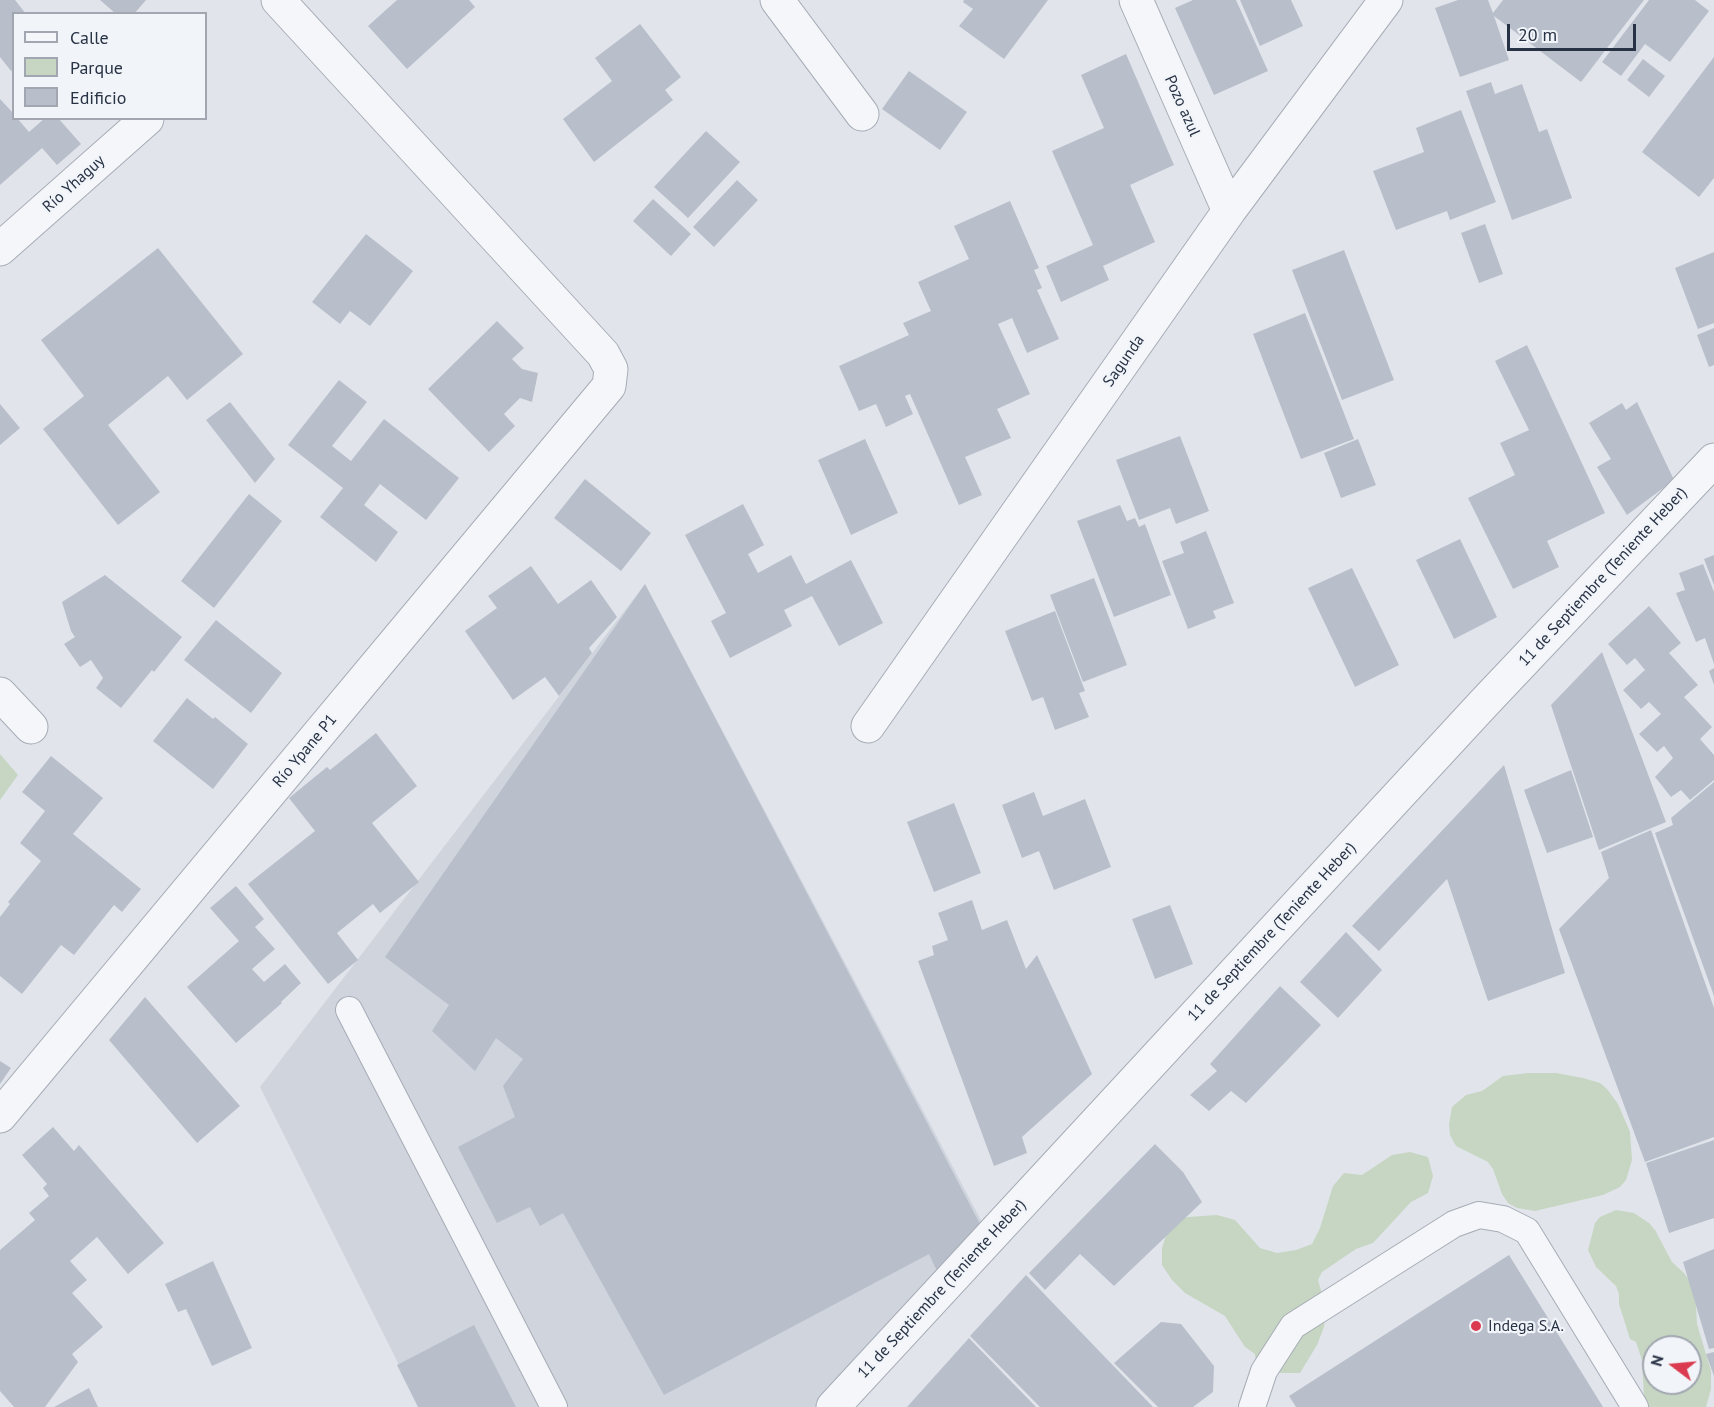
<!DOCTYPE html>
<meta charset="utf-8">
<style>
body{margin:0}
#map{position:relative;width:1714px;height:1407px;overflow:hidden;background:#e1e5eb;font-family:"PT Sans",sans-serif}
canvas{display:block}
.legend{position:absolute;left:12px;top:12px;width:195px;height:108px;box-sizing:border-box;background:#f1f4f8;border:2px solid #a1a6b0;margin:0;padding:8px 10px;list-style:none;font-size:18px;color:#283245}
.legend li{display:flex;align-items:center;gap:12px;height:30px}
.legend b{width:30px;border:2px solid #a1a6b0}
.north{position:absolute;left:1642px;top:1335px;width:60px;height:60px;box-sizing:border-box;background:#f1f4f8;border:2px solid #a1a6b0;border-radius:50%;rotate:286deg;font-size:16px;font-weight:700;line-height:24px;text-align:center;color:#283245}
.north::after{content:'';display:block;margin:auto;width:21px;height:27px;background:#db3b50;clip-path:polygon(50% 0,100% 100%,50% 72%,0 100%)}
.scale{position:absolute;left:1507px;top:24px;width:129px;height:27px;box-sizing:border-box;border:3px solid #283245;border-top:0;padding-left:8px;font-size:18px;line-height:21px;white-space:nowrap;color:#283245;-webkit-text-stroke:4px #f1f4f8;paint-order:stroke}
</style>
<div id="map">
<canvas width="1714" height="1407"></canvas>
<ul class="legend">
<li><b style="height:8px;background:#f5f6f9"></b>Calle</li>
<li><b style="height:16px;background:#c6d6c2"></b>Parque</li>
<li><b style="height:16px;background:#b8beca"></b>Edificio</li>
</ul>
<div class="north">N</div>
<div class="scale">20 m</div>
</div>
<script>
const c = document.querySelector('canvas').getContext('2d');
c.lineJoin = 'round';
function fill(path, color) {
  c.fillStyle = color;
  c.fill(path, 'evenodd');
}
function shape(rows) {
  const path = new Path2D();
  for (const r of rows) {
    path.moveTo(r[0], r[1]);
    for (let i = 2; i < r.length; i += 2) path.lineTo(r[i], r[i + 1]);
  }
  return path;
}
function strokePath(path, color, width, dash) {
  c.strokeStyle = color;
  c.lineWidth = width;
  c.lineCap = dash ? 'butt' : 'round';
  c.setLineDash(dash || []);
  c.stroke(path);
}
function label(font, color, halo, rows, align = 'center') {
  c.font = font + ' "PT Sans",sans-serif';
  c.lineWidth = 4.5;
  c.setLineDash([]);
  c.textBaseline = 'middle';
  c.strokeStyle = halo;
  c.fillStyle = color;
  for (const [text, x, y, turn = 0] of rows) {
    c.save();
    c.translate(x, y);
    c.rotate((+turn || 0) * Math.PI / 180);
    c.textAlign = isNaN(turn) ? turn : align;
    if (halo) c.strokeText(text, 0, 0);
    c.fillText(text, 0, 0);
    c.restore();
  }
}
fill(shape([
 [645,584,984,1226,832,1407,420,1407,260,1087]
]), '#cfd4dd');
fill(shape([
 [0,754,18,775,0,800],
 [1528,1073,1556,1073,1583,1078,1600,1083,1607,1089,1618,1104,1630,1132,1632,1160,1626,1180,1620,1187,1603,1195,1535,1211,1517,1208,1508,1203,1502,1194,1493,1169,1488,1162,1456,1146,1450,1135,1449,1124,1452,1107,1466,1095,1482,1091,1503,1076],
 [1410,1152,1428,1157,1433,1176,1428,1193,1411,1202,1373,1243,1356,1249,1322,1272,1318,1280,1326,1308,1324,1327,1317,1345,1300,1373,1281,1373,1264,1367,1256,1362,1255,1354,1245,1347,1225,1316,1185,1293,1172,1280,1162,1265,1162,1248,1167,1232,1181,1219,1188,1217,1217,1215,1235,1220,1260,1248,1277,1253,1296,1250,1312,1244,1320,1228,1333,1186,1344,1173,1362,1175,1392,1155],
 [1616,1210,1634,1213,1649,1223,1655,1230,1672,1262,1684,1273,1695,1288,1697,1324,1711,1371,1711,1389,1706,1407,1648,1407,1647,1405,1644,1397,1642,1360,1636,1342,1630,1339,1619,1304,1619,1294,1616,1286,1596,1267,1588,1250,1595,1223,1600,1217],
 [1654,1347,1690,1347,1690,1383,1654,1383]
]), '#c6d6c2');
fill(shape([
 [0,0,15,0,26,14,14,14,14,69,11,71,0,57],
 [100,0,146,0,134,14,116,14],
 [397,0,469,0,475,7,407,69,368,26],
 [964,0,1048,0,1004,59,959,26,973,9,963,2],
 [1193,0,1236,0,1268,71,1214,95,1175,8],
 [1240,0,1291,0,1303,26,1260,46],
 [1458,0,1488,0,1493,13,1503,0,1644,0,1581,82,1494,16,1509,60,1460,77,1435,8],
 [1649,0,1695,0,1709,11,1670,62,1645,44,1621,76,1602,62],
 [640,24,681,77,665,90,673,100,594,162,563,119,612,81,595,58],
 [1126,54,1174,165,1130,185,1155,242,1103,266,1109,280,1061,302,1046,266,1093,245,1052,151,1104,128,1081,75],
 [1714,57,1714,178,1699,197,1642,152],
 [1643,59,1665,76,1649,97,1627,80],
 [909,71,967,112,940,150,882,109],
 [1491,82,1495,94,1522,84,1539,132,1547,129,1572,198,1512,220,1466,91],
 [0,99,14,114,14,118,17,118,29,132,45,118,58,118,81,144,57,165,42,148,0,185],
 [1461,110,1496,202,1450,220,1447,211,1396,230,1373,171,1424,152,1416,128],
 [706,131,740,162,688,218,654,187],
 [737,180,758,200,714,247,693,227],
 [653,199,691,234,671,256,633,221],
 [1010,201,1039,268,1034,270,1042,288,1037,290,1059,339,1027,353,1012,318,998,324,1030,394,997,409,1011,438,965,457,982,495,959,505,910,394,905,396,913,414,886,427,876,404,859,411,839,366,909,335,903,323,931,311,918,282,969,259,954,226],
 [1485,224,1503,274,1479,283,1461,233],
 [366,234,413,271,370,326,350,311,340,324,312,302],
 [158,248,243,354,187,400,168,376,108,425,160,492,118,525,43,429,84,396,41,340],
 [1344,250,1394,380,1342,400,1292,270],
 [1714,252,1714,323,1698,329,1675,268],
 [1305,313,1354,439,1301,459,1253,334],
 [497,321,524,348,512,359,522,369,538,373,532,402,520,398,504,414,515,426,489,452,428,389],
 [1714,328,1714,365,1709,367,1697,335],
 [1527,345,1605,513,1547,541,1559,567,1513,589,1468,498,1515,475,1500,443,1529,430,1495,361],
 [339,380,367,402,332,446,351,461,384,419,459,478,426,520,380,484,364,505,398,532,376,562,320,517,343,488,288,445],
 [230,402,275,459,255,483,206,420],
 [1637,402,1674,480,1627,515,1597,467,1611,459,1589,423,1622,403,1626,410],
 [0,404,20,428,0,445],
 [1180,436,1209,511,1176,524,1170,508,1139,520,1116,460],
 [865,439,898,513,851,535,818,460],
 [1358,439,1376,485,1341,498,1324,453],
 [585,479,651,533,621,571,554,518],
 [249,494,282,521,214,608,181,581],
 [743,504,764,545,748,554,758,573,791,555,806,584,851,560,883,623,839,646,812,596,784,610,792,626,730,658,711,621,726,613,685,535],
 [1120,505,1127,521,1135,518,1139,527,1145,524,1171,595,1114,617,1077,521],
 [1206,531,1234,603,1213,611,1216,618,1188,629,1162,561,1184,553,1180,542],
 [1460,539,1497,617,1454,639,1416,560],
 [1714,555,1714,585,1704,559],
 [1703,564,1714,592,1714,664,1705,638,1696,642,1676,593,1685,590,1679,573],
 [531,566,558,604,591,580,617,617,589,648,592,653,559,696,545,677,513,700,465,631,497,608,488,596],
 [1352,568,1399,665,1355,687,1308,588],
 [105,575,182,637,154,672,152,670,121,708,96,688,103,678,91,660,80,667,64,644,75,637,71,631,62,602],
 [1094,578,1127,665,1083,682,1050,595],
 [645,584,980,1224,937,1271,929,1254,664,1395,563,1213,540,1226,530,1207,497,1223,458,1147,515,1117,503,1086,523,1059,496,1038,475,1071,432,1031,449,1005,385,957],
 [1649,606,1681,643,1669,653,1698,685,1684,697,1712,727,1700,739,1714,755,1714,780,1690,800,1681,790,1671,797,1655,777,1673,758,1664,746,1657,752,1639,734,1661,714,1649,702,1641,709,1623,690,1645,670,1635,658,1627,665,1608,644],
 [1055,611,1085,691,1079,693,1089,717,1055,730,1043,697,1032,701,1005,631],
 [216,620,282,673,251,713,184,660],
 [1602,652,1666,822,1599,850,1551,705],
 [1714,668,1714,685,1709,671],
 [187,698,213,719,215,717,248,744,213,789,153,741],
 [376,733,417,786,372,823,419,882,380,913,373,904,337,933,358,960,328,984,248,884,315,831,289,798,327,767,330,770],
 [51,756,103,798,73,834,141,889,122,912,114,905,74,955,61,945,22,994,0,976,0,917,10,904,8,902,41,861,20,843,45,811,22,792],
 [1504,765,1565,973,1488,1001,1447,879,1379,951,1352,926],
 [1571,770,1593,837,1547,853,1524,790],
 [1714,782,1714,996,1655,833,1673,825,1671,818],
 [1034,792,1043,816,1085,799,1111,867,1054,890,1039,851,1022,858,1002,805],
 [954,803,981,873,934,892,907,822],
 [1651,830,1714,1008,1714,1137,1645,1162,1559,929,1609,878,1601,852],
 [236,886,264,919,255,927,275,949,252,969,264,982,285,964,301,983,281,1002,282,1003,236,1043,187,987,239,941,210,908],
 [972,900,982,930,1007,920,1026,969,1037,955,1092,1074,1022,1137,1027,1153,994,1166,918,961,934,955,932,946,948,940,938,913],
 [1170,905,1193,964,1155,979,1132,919],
 [1346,932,1382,970,1338,1018,1300,982],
 [1280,986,1321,1025,1246,1103,1231,1091,1209,1111,1190,1095,1217,1071,1210,1064],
 [145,997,240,1106,197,1143,109,1040],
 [0,1061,11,1068,0,1084],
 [53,1127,74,1151,79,1145,164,1243,128,1274,97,1237,70,1261,87,1280,72,1293,103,1327,72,1354,78,1362,45,1407,14,1407,0,1391,0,1250,35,1220,29,1213,49,1196,43,1188,47,1184,22,1155],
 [1714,1140,1714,1218,1669,1233,1646,1163],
 [1155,1144,1183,1172,1202,1202,1114,1286,1080,1254,1045,1290,1029,1273],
 [1714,1249,1714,1348,1709,1349,1683,1262],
 [1509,1255,1603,1407,1296,1407,1289,1396],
 [213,1261,252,1348,212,1366,186,1309,178,1312,165,1284],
 [1026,1275,1153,1407,1040,1407,970,1336],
 [1161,1322,1181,1324,1214,1366,1213,1392,1193,1407,1158,1407,1114,1363],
 [474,1325,516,1407,418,1407,397,1365],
 [969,1338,1036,1407,907,1407],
 [1714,1352,1714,1376,1706,1354],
 [89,1388,98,1407,54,1407]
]), '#b8beca');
const lane = shape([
 [349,1010,554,1407],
 [1252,1407,1264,1371,1293,1326,1454,1224,1479,1215,1503,1219,1527,1231,1635,1407]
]);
const street = shape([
 [777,0,862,114],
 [1136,0,1229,211],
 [0,249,147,119],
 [0,694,31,727],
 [868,726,1229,211,1386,0],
 [0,1116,609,386,611,369,603,354,278,0],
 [833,1407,1484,703,1714,460]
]);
strokePath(lane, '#a6acb6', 28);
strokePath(street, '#a6acb6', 35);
strokePath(lane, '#f5f6f9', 26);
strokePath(street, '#f5f6f9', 33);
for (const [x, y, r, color] of [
 [1476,1326,6,"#db3b50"]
]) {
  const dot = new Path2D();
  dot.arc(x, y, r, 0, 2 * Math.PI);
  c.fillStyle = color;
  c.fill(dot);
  strokePath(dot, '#f1f4f8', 2);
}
label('16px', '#283245', '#f1f4f8', [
 ["Pozo azul",1182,106,66],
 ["Río Yhaguy",74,184,-42],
 ["Sagunda",1124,361,-55],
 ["11 de Septiembre (Teniente Heber)",1603,577,-47],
 ["Río Ypane P1",305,751,-50],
 ["11 de Septiembre (Teniente Heber)",1272,932,-47],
 ["11 de Septiembre (Teniente Heber)",942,1289,-47]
]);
label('16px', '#283245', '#f1f4f8', [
 ["Indega S.A.",1488,1326]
], 'left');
</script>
